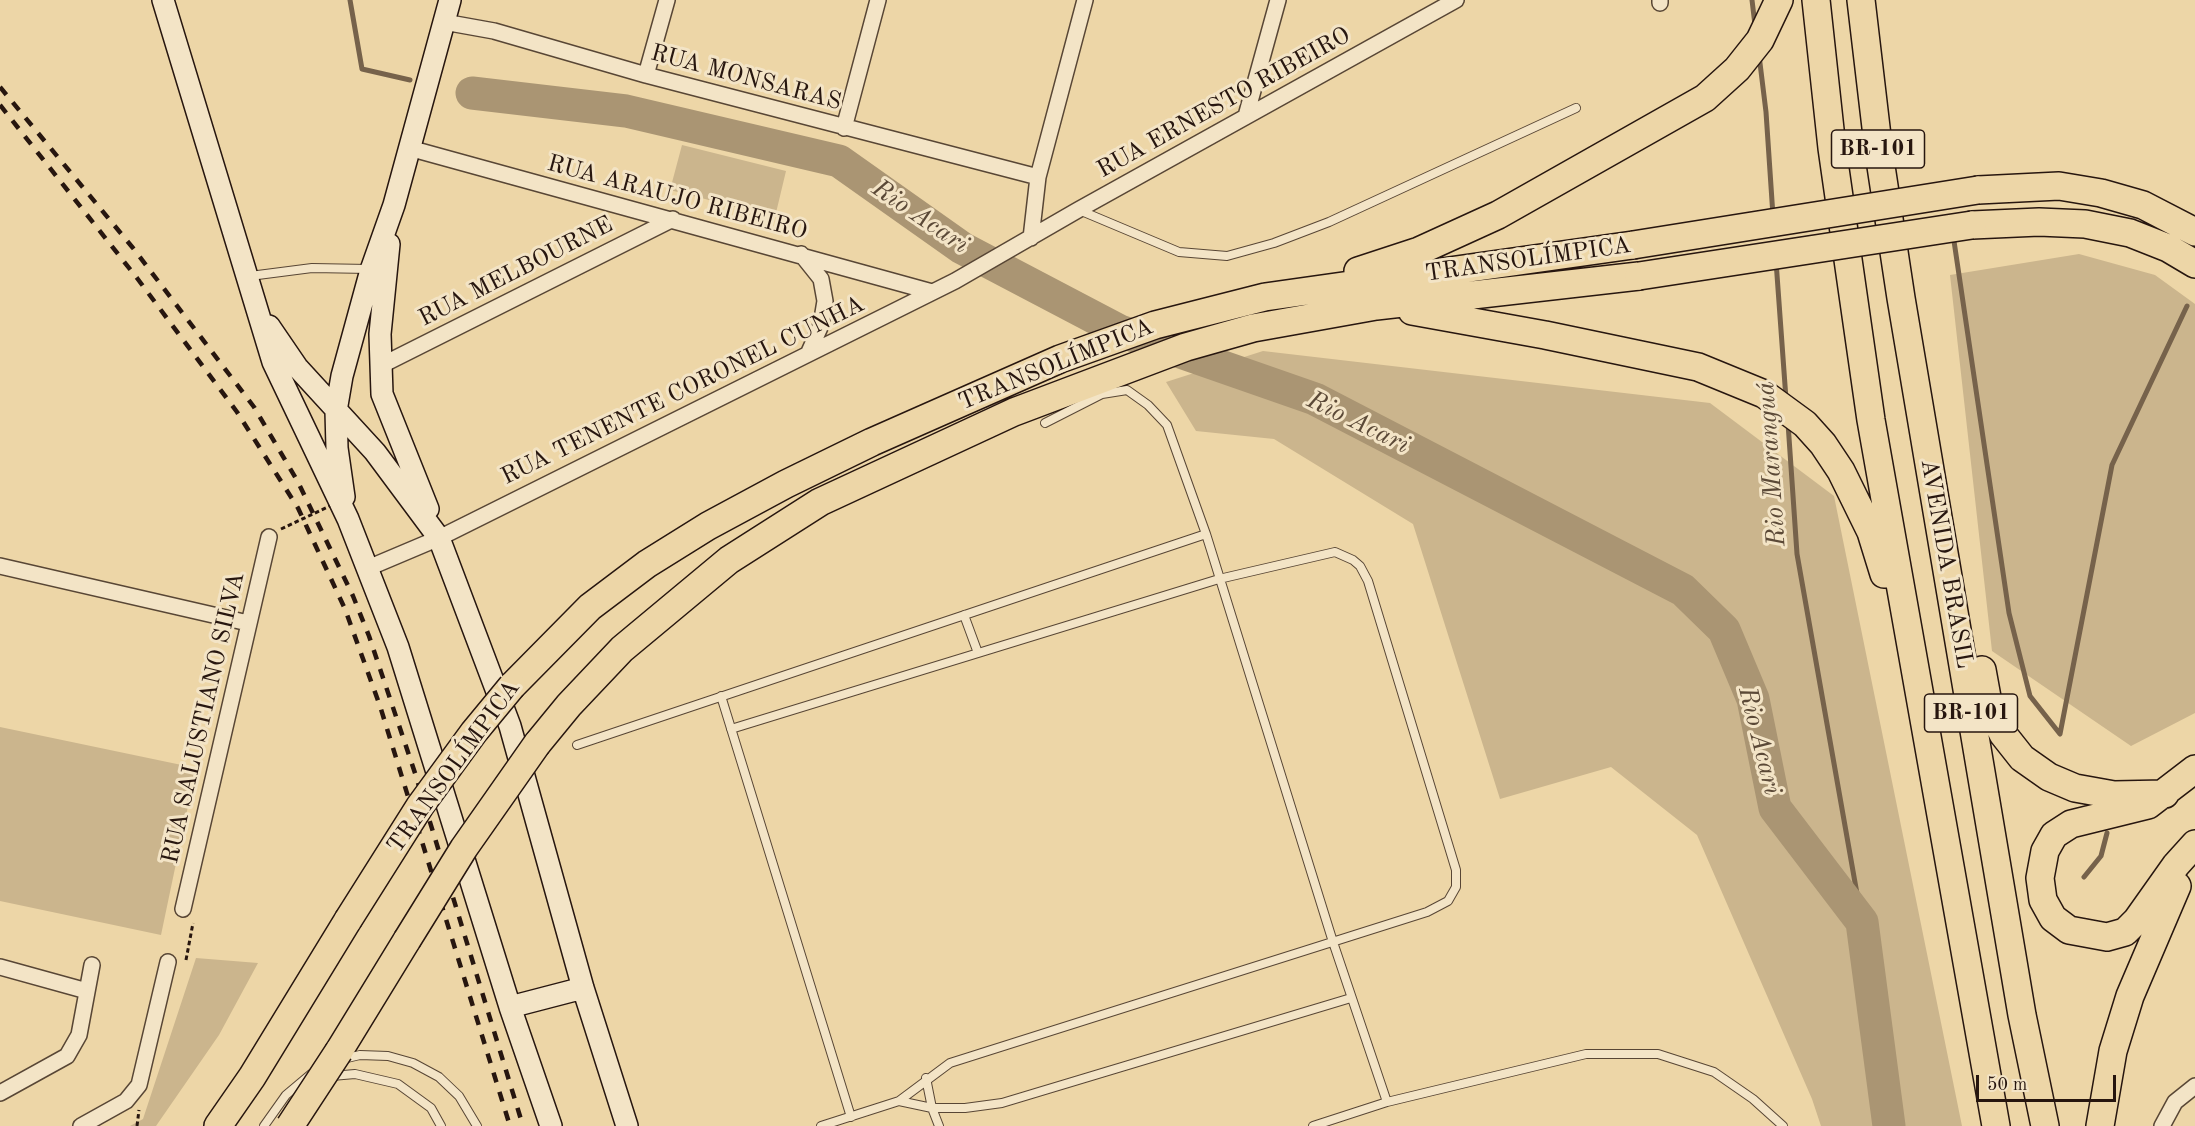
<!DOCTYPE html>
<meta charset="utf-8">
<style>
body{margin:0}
#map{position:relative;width:2195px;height:1126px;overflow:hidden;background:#edd6a7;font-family:"Old Standard TT",serif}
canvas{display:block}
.scale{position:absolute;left:1976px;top:1075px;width:140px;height:27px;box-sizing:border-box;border:3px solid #27160f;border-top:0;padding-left:8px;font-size:18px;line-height:21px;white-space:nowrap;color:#27160f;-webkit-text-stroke:4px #f3e4c6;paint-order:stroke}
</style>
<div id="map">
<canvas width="2195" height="1126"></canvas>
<div class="scale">50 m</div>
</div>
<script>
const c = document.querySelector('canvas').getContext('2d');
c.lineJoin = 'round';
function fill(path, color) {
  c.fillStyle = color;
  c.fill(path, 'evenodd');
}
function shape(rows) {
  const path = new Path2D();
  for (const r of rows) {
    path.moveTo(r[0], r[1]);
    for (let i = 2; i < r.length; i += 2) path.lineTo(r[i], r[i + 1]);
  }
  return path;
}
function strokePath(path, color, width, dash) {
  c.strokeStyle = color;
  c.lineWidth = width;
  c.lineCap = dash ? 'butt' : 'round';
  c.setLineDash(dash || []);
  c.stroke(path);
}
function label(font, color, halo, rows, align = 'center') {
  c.font = font + ' "Old Standard TT",serif';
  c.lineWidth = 6;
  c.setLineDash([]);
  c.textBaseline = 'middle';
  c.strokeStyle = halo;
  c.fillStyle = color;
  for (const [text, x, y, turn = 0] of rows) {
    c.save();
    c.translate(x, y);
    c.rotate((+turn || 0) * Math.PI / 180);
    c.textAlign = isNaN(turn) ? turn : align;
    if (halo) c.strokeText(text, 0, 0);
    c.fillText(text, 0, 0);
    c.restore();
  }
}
fill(shape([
 [682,145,786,171,775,217,670,190],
 [2079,254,2155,275,2195,304,2195,713,2131,746,1992,651,1950,275],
 [1263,351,1710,403,1834,496,1962,1126,1821,1126,1812,1099,1697,835,1611,767,1500,799,1413,524,1274,439,1196,431,1166,382],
 [0,727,196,768,161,935,0,901],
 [196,958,258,963,219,1035,156,1126,130,1126,143,1119]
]), '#cbb58d');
strokePath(shape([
 [350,0,362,69,410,80],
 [1752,0,1755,25],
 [1759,55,1766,112,1773,216],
 [1954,241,2009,613,2030,696,2060,734,2112,465,2187,306],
 [1776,261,1786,399],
 [1788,423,1797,554,1862,922],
 [2084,877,2101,856,2107,833]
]), '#76624b', 5);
strokePath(shape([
 [472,93,626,111,839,161,962,248,1120,331,1315,399,1683,590,1724,630,1753,699,1775,808,1862,922,1889,1126]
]), '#aa9573', 33);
const lane = shape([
 [1079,210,1179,252,1227,256,1274,243,1329,222,1576,108],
 [250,276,312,268,369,269],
 [1045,423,1102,394,1127,390,1148,405,1167,425,1206,534,1333,942,1387,1102],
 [964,615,978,653],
 [721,696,851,1117],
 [731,729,1219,579,1335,552,1353,560,1360,566,1368,581,1456,870,1456,887,1448,901,1427,912,950,1063,899,1101,821,1126],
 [577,745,1206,534],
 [343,1059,360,1055,388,1056,413,1063,439,1077,459,1096,477,1126],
 [332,1076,355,1074,398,1084,431,1108,441,1126],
 [926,1078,932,1108,939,1126],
 [899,1101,932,1108,965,1108,1002,1103,1351,998],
 [264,1126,286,1095,311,1074],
 [1313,1126,1387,1102,1586,1054,1658,1054,1714,1072,1753,1099,1783,1126]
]);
const street = shape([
 [1660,0,1660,3],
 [444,22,494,31,646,75,1038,177],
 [646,75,667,0],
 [1246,116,1278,0],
 [844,128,878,0],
 [409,148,932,292],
 [1031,238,1038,177,1085,0],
 [801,254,821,279,825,301,821,325,809,352],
 [380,366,673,219],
 [0,566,248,623],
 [368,568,439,538,955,281,1078,210,1456,0],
 [183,909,269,537],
 [0,967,87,991],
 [0,1093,67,1056,79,1035,92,965],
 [81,1126,126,1101,139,1085,168,962],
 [2162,1126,2175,1102,2195,1086]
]);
const secondary = shape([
 [163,0,273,362,348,519,398,647,510,1007,551,1126],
 [389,244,380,334,382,394,428,509],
 [269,326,297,367,375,452,439,538,510,726,583,988,627,1126],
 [344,497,337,448,336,411,342,376,371,270,394,205,450,0],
 [510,1007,583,988]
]);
const highway = shape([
 [1816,0,1832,148,1871,420,1996,1126],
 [1861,0,1879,153,1901,298,2022,1015,2045,1126],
 [1978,190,2059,186,2101,193,2143,205,2195,232],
 [1972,225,2039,222,2085,224,2130,233,2168,248,2195,264],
 [1358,271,1419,251,1498,215,1705,98,1737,69,1760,40,1779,0],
 [1412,311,1545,335,1698,367,1764,394,1805,424,1823,444,1841,471,1871,532,1884,574],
 [1982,670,1988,703,2003,734,2022,758,2049,777,2075,788,2114,795,2165,794],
 [512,686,590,607,647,564,708,526,786,484,872,442,1060,359,1155,325,1265,297,1633,245],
 [537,744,569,705,622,649,729,560,820,502,1014,412,1186,347,1253,328,1376,306,1639,276],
 [2195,769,2148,805,2071,824,2054,835,2045,851,2040,878,2043,900,2053,918,2069,930,2107,937,2125,932,2137,920,2176,865,2195,844],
 [339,1051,407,940],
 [218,1126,252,1077,348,920],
 [2100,1126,2113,1051,2130,996,2177,886]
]);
strokePath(lane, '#584635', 10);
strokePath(street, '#584635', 18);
strokePath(secondary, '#27160f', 24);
strokePath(highway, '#27160f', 30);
strokePath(shape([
 [186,960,193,923],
 [137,1126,139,1110]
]), '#27160f', 3, [4.5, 3]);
strokePath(lane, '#f3e4c6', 8);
strokePath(street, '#f3e4c6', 15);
strokePath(secondary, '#f3e4c6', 21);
strokePath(highway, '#edd6a7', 27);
strokePath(shape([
 [0,87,133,248,254,407,298,482,353,596,369,636,415,773,523,1126],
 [0,105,137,278,237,412,298,508,345,609,380,706,510,1126]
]), '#27160f', 4.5, [10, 10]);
const highwayBridge = shape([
 [1633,245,1978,190],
 [1639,276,1972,225],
 [348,920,420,806,474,732,512,686],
 [407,940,464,848,537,744],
 [290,1126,339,1051]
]);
strokePath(highwayBridge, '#27160f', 30, []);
strokePath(shape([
 [281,529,330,506]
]), '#27160f', 3, [4.5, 3]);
strokePath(highwayBridge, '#edd6a7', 27);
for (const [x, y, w] of [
 [1878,149,93],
 [1971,713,93]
]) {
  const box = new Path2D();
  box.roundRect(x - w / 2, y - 19, w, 38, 4.5);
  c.fillStyle = '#f3e4c6';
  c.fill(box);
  strokePath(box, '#27160f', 1.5);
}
label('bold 22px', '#27160f', null, [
 ["BR-101",1878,149],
 ["BR-101",1971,713]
]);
label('24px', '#27160f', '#f3e4c6', [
 ["RUA MONSARAS",746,78,15],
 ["RUA ERNESTO RIBEIRO",1224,103,-29],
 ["RUA ARAUJO RIBEIRO",677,198,15],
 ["TRANSOLÍMPICA",1528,260,-8],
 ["RUA MELBOURNE",516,272,-27],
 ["TRANSOLÍMPICA",1056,365,-22],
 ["RUA TENENTE CORONEL CUNHA",683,391,-26],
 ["AVENIDA BRASIL",1946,564,80],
 ["RUA SALUSTIANO SILVA",204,718,-77],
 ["TRANSOLÍMPICA",454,767,-54]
]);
label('italic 26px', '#5b4937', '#f3e4c6', [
 ["Rio Acari",920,217,34],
 ["Rio Acari",1358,423,26],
 ["Rio Maranguá",1772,464,-94],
 ["Rio Acari",1759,741,76]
]);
</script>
